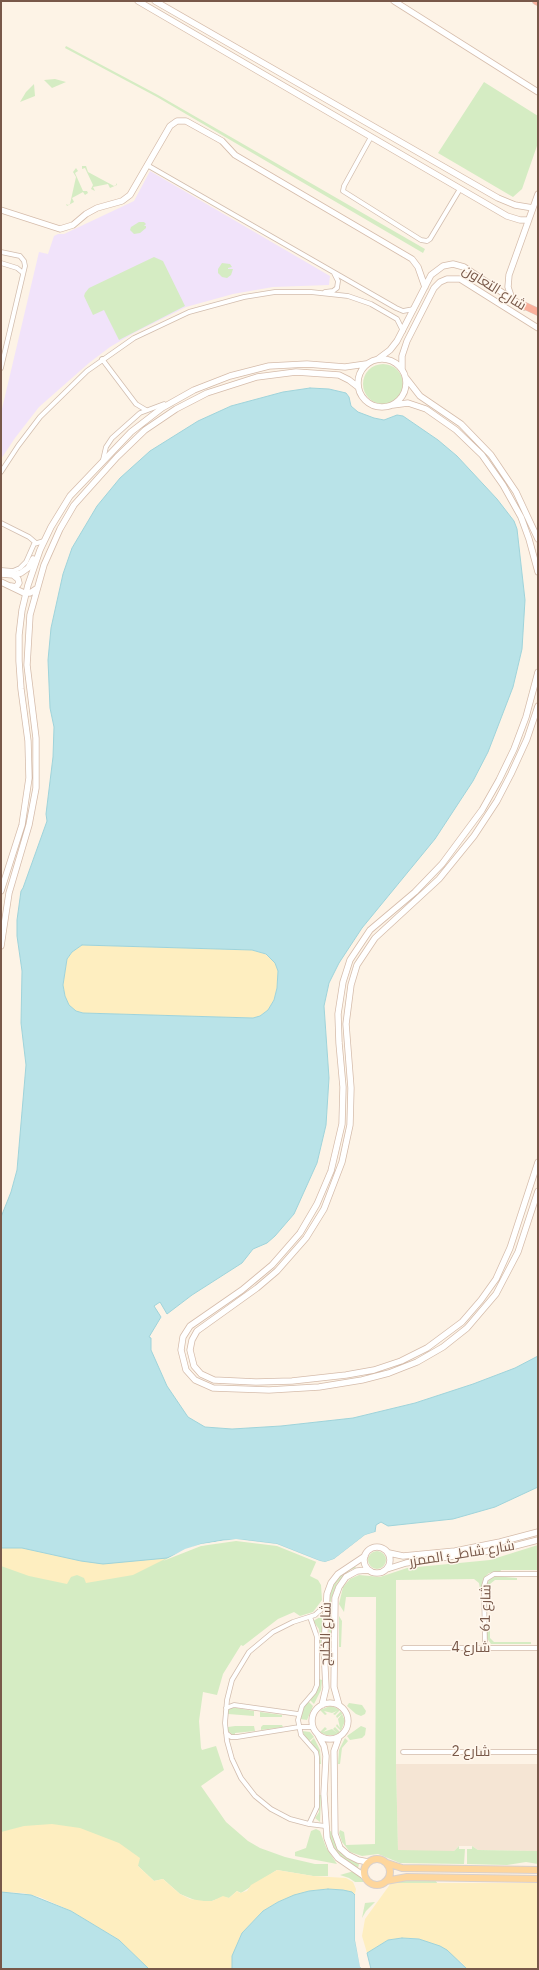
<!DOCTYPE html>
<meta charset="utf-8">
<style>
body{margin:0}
#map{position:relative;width:539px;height:1970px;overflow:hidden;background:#fdf3e6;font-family:"IBM Plex Sans",sans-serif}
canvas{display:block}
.frame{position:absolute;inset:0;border:2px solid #785849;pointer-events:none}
</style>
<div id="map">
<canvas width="539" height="1970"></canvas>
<div class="frame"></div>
</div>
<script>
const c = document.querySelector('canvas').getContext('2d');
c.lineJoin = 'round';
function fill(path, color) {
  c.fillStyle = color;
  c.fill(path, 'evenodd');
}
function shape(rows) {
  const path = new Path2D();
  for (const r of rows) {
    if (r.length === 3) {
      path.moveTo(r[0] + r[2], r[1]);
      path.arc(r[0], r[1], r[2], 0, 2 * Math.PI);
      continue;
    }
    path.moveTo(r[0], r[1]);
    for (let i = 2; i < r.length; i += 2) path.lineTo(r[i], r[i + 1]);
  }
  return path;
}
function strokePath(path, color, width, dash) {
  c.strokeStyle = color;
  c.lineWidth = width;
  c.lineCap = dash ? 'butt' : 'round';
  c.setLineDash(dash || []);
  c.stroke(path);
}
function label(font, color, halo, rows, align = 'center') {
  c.font = font + ' "IBM Plex Sans",Cairo,sans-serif';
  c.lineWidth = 3;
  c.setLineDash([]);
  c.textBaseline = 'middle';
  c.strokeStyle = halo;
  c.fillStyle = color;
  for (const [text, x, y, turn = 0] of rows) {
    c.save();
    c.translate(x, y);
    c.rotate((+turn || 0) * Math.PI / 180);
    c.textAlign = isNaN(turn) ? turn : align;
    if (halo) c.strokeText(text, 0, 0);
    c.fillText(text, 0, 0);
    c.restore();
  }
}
fill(shape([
 [396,1764,538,1764,538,1851,478,1850,472,1846,459,1846,454,1851,398,1851]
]), '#f5e5d4');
fill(shape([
 [150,171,330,276,329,285,273,287,233,294,186,307,134,333,110,347,89,363,39,407,15,438,1,459,1,413,39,252,48,254,54,236,58,234,64,234,134,201]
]), '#f1e3fa');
fill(shape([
 [66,46,158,95,425,249,423,253,157,97,65,48],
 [55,79,66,82,52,88,44,80],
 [484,82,538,116,538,143,522,189,513,197,438,153],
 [34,84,35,96,20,102,26,92],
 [82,166,86,166,88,172,114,186,116,185,116,183,117,185,110,188,108,184,93,187,95,191,91,189,93,185,85,168,82,169],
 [76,168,78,171,75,173,83,191,87,191,88,193,85,195,83,192,72,198,74,202,67,206,66,204,68,205,70,204,76,177,73,172],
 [139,222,144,222,146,224,144,226,146,226,146,228,140,233,134,234,130,230,131,227],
 [154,257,163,261,185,306,119,340,104,310,93,315,84,296,85,293,89,288],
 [222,263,230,264,232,267,228,268,228,269,233,269,231,275,227,278,222,277,218,273,218,269],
 [383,384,20],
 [236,1539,277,1544,317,1560,310,1576,318,1580,321,1585,322,1600,313,1612,300,1616,294,1612,278,1619,243,1646,241,1645,223,1674,217,1695,203,1692,199,1721,201,1748,202,1750,216,1746,224,1770,201,1786,226,1822,248,1841,260,1848,285,1857,315,1864,328,1864,328,1876,313,1876,277,1870,241,1893,237,1891,229,1898,223,1897,212,1901,197,1901,180,1894,163,1879,154,1881,138,1866,39,1825,1,1834,1,1548,22,1548,81,1561,185,1549],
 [538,1545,538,1570,501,1570,500,1572,489,1573,483,1579,482,1589,480,1589,479,1583,474,1579,396,1580,396,1764,398,1850,454,1851,459,1846,459,1849,465,1849,464,1864,400,1863,378,1854,362,1856,350,1852,342,1842,339,1833,340,1830,344,1832,346,1845,375,1844,376,1597,346,1597,344,1612,339,1604,343,1587,350,1579,359,1575,380,1577,407,1568,490,1560],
 [377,1560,9],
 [354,1565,356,1568,350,1570,337,1583,331,1600,332,1646,329,1646,329,1600,332,1588,338,1577],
 [494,1576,517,1578,517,1580,495,1580,490,1584,490,1593,486,1589,487,1584,490,1578],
 [322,1616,322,1646,320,1646,319,1629,313,1621],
 [339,1616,342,1621,341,1647,339,1647],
 [488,1624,490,1625,490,1638,494,1642,531,1642,531,1644,491,1644,486,1637],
 [319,1679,322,1680,321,1690,314,1704,309,1699,318,1689],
 [308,1701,313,1706,307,1720,300,1719,303,1708],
 [349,1703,362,1705,366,1711,365,1714,361,1716,356,1714,347,1706],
 [330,1706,334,1707,340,1710,335,1715,333,1714,337,1711,332,1713,324,1711,327,1714,325,1715,320,1710],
 [231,1707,254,1711,254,1716,228,1714,228,1710],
 [341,1711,345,1721,341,1731,336,1726,337,1724,340,1728,338,1719,342,1714,337,1718,336,1716],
 [260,1712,282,1715,282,1717,260,1717],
 [263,1725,282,1725,283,1727,261,1730,261,1727],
 [235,1726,254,1726,255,1731,235,1733,235,1735,233,1735,228,1731,228,1727],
 [361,1726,366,1728,365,1735,362,1738,350,1740,347,1736],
 [325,1727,327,1729,323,1732,332,1729,337,1733,333,1729,335,1727,340,1732,335,1735,326,1735,320,1732],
 [302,1731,310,1732,314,1737,308,1742],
 [314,1738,320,1750,321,1764,319,1764,318,1751,309,1743],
 [345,1738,348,1741,342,1748,340,1764,338,1764,339,1750],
 [319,1795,321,1795,320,1822,315,1818,319,1812],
 [316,1829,320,1831,326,1847,337,1864,295,1856,295,1852,306,1848,311,1831],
 [331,1831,338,1849,345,1857,359,1864,358,1868,344,1859,336,1851,331,1842,328,1832],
 [472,1846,478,1850,538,1851,538,1864,526,1862,507,1865,467,1864,467,1849,472,1849],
 [354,1871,360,1876,365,1882,355,1882,349,1878,340,1875],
 [406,1880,435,1880,438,1884,391,1883],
 [375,1902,366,1911,362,1918,365,1903]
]), '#d5ecc3');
fill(shape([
 [82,945,252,950,265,954,275,963,278,971,277,988,274,1000,268,1010,260,1016,253,1018,83,1013,76,1011,69,1005,65,996,63,985,67,959,72,952],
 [2,1547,22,1548,81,1561,103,1564,167,1558,133,1575,86,1583,84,1578,77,1575,71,1577,67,1584,29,1576,1,1566,1,1548],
 [52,1824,80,1828,119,1843,140,1858,138,1866,154,1881,163,1879,180,1894,190,1899,204,1901,212,1901,223,1896,229,1898,237,1891,240,1893,247,1891,251,1885,277,1870,313,1876,346,1878,353,1882,356,1889,355,1894,343,1890,328,1889,309,1891,278,1902,263,1911,242,1933,232,1962,232,1969,149,1969,119,1940,71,1911,40,1897,23,1893,1,1892,1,1832,24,1826],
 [391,1883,538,1883,538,1969,467,1969,461,1962,419,1939,410,1938,388,1940,367,1953,362,1936,365,1919]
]), '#feeec0');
const water = shape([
 [310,388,329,389,346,393,349,397,351,406,358,412,374,418,384,420,397,415,403,416,438,440,457,456,497,499,514,521,517,529,525,600,522,649,513,687,488,752,473,781,435,839,362,928,339,963,329,983,324,1006,329,1078,326,1125,317,1163,294,1214,275,1236,267,1243,253,1249,242,1263,192,1295,167,1314,160,1302,154,1306,161,1317,149,1337,151,1338,151,1350,167,1386,188,1417,205,1427,232,1429,281,1426,353,1418,415,1403,473,1384,515,1368,538,1356,538,1487,495,1507,453,1519,388,1526,381,1522,376,1525,375,1532,365,1535,334,1559,325,1562,320,1561,277,1544,245,1540,223,1540,201,1544,167,1558,103,1564,81,1561,22,1548,1,1548,1,1217,11,1192,17,1170,26,1065,21,1023,22,971,17,936,17,920,21,891,23,888,47,821,46,814,53,757,54,727,50,708,48,660,51,628,63,574,72,548,97,506,120,478,150,451,198,421,231,406,283,392,310,388],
 [82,945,252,950,266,954,275,963,278,971,277,988,274,1000,268,1010,260,1016,253,1018,83,1013,76,1011,69,1005,65,996,63,985,67,959,72,952,82,945],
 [328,1889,343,1890,352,1892,355,1895,355,1940,361,1969,232,1969,232,1956,242,1933,263,1911,278,1902,294,1895,309,1891,328,1889],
 [1,1892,31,1895,71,1911,119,1940,149,1969,1,1969,1,1892],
 [402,1938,419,1939,440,1946,447,1950,467,1969,371,1969,367,1953,388,1940,402,1938]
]);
fill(water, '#b9e3e8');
strokePath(water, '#9fd3da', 1);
fill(shape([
 [375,1532,375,1534,366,1537,335,1560,326,1564,319,1563,277,1546,236,1541,201,1546,163,1561,185,1549,201,1544,236,1539,277,1544,320,1561,325,1562,334,1559,365,1535],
 [355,1892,358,1903,357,1939,363,1969,360,1967,355,1940]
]), '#fdf3e6');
const street = shape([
 [371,137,344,186,343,191,421,240,427,241,430,239,460,189],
 [147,165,396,308,403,311,414,309],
 [1,252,20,256,24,261,25,266,1,368],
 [1,263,17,268,23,273],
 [325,292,333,291,337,288,338,281,334,273],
 [102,359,136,404,146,410],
 [103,460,106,447,112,438,140,413,164,404],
 [1,472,18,446,40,417,87,371,134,338,189,312,244,297,275,292,311,292,348,296,371,304,397,319,403,331],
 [1,523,29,537,36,543],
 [1,570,13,571,20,568,26,562,34,544,44,541],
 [404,1648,538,1648],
 [485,1648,484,1586,486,1579,494,1574,538,1574],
 [226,1708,234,1705,298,1714],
 [226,1733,231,1737,237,1737,299,1727,313,1727],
 [403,1752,538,1752],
 [309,1824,317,1807,317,1757,316,1752,301,1735,298,1720,302,1706,314,1692,317,1685,317,1637,310,1617],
 [325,1826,309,1824,290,1819,271,1809,255,1796,241,1778,232,1759,227,1741,225,1723,227,1700,232,1680,249,1652,273,1632,293,1622,315,1615,326,1605]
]);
const secondary = shape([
 [138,1,507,216,520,220,528,220],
 [155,1,498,198,515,205,533,208],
 [394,1,538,92],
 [1,210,60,229,73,225,86,214,97,208,122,201,130,195,170,126,177,121,186,121,222,141,235,155,412,259,418,267,425,287],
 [512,299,508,287,509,275,538,194],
 [382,383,24],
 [378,359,390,350,397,341,431,275,443,266,453,264,464,267,524,307],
 [402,369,402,356,407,341,434,288,440,282,447,279,460,279,538,328],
 [406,378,420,396,461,424,491,455,516,492,538,539],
 [393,405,408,403,426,409,456,430,482,455,503,485,521,517,529,539,538,572],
 [1,574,13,575,21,573,28,568,33,559],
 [1,582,24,593,30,593,36,589],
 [11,586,16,587,19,583,18,579,13,575],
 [538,672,526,717,514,749,499,780,482,810,442,864,415,892,370,930,350,960,343,982,338,1014,339,1043,343,1087,342,1124,331,1171,317,1204,300,1233,272,1265,242,1290,190,1326,183,1337,181,1350,186,1370,195,1380,213,1388,269,1390,319,1387,362,1380,389,1373,417,1362,443,1347,467,1328,496,1294,518,1252,538,1191],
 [538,706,527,739,511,774,497,801,474,836,439,879,375,938,357,965,351,985,346,1024,351,1088,350,1125,342,1162,324,1209,306,1238,277,1271,257,1288,197,1331,192,1340,190,1350,194,1366,201,1374,214,1380,256,1382,292,1381,346,1375,374,1370,401,1361,427,1348,462,1322,481,1300,496,1279,510,1248,538,1162],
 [1,891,22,825,29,778,28,741,21,689,19,661,19,635,22,610,28,585,40,550,51,527,70,496,131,432,162,408,194,390,230,376,269,366,307,364,345,367,366,364],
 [1,946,9,893,29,825,36,788,36,738,27,665,30,615,44,565,60,529,74,505,117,457,145,430,176,409,207,393,257,377,296,372,339,375,349,380,358,387],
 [377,1560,13],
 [389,1553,403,1556,455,1551,500,1542,538,1532],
 [387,1569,406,1563,503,1549,538,1540],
 [330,1721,18],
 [322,1705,326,1688,324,1648,327,1594,331,1583,338,1574,365,1556],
 [339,1705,334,1687,335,1598,339,1587,346,1577,357,1571,368,1570],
 [318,1735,324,1746,326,1756,324,1794,327,1838,331,1849,338,1858,364,1876],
 [339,1737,334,1751,335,1834,340,1848,348,1855,358,1860,368,1862]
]);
const primary = shape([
 [377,1872,13],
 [387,1863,402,1868,538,1870],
 [386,1881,407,1877,538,1879]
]);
const highway = shape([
 [536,1,538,2],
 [521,304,538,312]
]);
strokePath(street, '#d2bdae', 5.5);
strokePath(secondary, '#d5bcab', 7);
strokePath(primary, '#d9d0cc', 8);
strokePath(highway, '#d9d0cc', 8);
strokePath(street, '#fff', 4);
strokePath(secondary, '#fff', 5.5);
strokePath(primary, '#fed69c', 6);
strokePath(highway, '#fab09b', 7);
label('14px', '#785849', '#fff7ed', [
 ["شارع التعاون",494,288,32],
 ["شارع شاطئ الممزر",462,1554,-9],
 ["شارع 61",486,1608,-89],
 ["شارع الخليج",326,1634,-89],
 ["شارع 4",471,1648],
 ["شارع 2",471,1752]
]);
</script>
